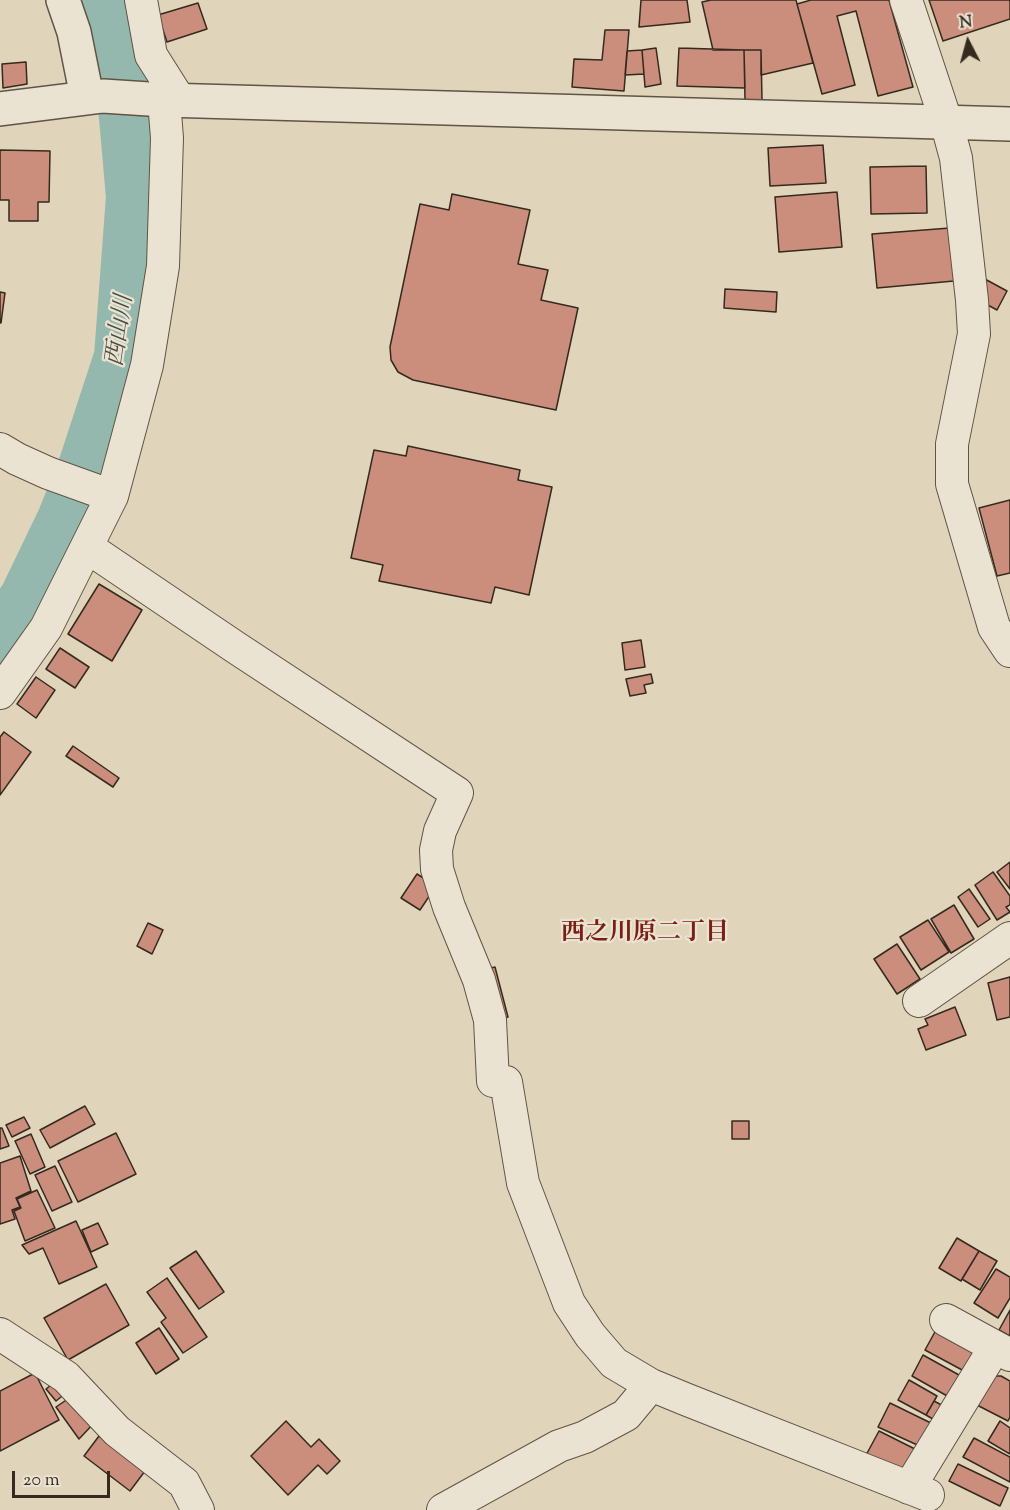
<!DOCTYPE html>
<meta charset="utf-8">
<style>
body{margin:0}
#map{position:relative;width:1010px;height:1510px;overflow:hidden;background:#e0d4ba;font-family:"Sorts Mill Goudy",serif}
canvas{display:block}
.north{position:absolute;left:938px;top:12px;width:60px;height:60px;-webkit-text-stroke:4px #ebe3d2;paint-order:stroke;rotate:354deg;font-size:16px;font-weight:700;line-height:24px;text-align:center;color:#342a1e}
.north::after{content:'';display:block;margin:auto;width:21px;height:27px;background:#342a1e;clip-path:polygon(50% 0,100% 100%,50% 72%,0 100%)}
.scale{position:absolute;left:12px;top:1471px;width:98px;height:27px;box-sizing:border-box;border:3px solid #342a1e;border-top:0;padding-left:8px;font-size:18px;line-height:21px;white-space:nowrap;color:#342a1e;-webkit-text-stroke:4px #ebe3d2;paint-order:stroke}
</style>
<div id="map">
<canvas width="1010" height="1510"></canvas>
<div class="north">N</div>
<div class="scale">20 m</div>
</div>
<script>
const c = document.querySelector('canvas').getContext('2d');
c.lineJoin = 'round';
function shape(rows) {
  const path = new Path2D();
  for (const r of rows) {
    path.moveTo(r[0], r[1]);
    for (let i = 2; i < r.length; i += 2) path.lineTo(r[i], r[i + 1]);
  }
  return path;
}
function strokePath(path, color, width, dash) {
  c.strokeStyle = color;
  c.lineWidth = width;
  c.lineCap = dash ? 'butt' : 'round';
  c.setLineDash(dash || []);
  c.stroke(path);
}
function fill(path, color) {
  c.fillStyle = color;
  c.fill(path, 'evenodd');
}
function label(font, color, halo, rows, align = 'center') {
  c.font = font + ' "Sorts Mill Goudy","Noto Serif JP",serif';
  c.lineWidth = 4.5;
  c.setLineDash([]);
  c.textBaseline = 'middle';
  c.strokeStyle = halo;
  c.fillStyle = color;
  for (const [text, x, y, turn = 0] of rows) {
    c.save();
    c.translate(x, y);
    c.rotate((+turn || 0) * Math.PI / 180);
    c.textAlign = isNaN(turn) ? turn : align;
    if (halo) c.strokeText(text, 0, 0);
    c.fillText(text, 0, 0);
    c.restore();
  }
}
strokePath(shape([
 [0,640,28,599,66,520,87,467,123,357,135,197,124,72,104,0]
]), '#94b8ad', 58);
const building = shape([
 [641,0,687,0,690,22,639,27,641,0],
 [711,0,796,0,813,63,761,75,761,50,713,50,702,2,711,0],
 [811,0,889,0,913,87,878,96,856,11,837,16,855,85,822,94,797,4,811,0],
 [929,0,1010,0,1010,19,943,41,929,0],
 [198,3,207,29,167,42,158,15,198,3],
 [605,30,629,30,624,91,572,87,574,59,602,60,605,30],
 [656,48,661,84,645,87,642,50,656,48],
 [679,48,744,50,745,88,677,86,679,48],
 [642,50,644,74,625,75,627,51,642,50],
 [744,50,761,50,762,100,745,100,744,50],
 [26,62,27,84,3,88,2,64,26,62],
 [823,145,826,183,770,186,768,148,823,145],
 [0,150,50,151,49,202,38,202,38,221,9,221,9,200,0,200,0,150],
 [926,166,927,213,871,214,870,167,926,166],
 [837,192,842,247,779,252,775,197,837,192],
 [452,194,530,210,518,264,548,270,541,300,578,308,556,410,413,380,398,372,391,360,390,347,420,204,449,210,452,194],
 [950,228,954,281,877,288,872,234,950,228],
 [983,278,1007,291,997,310,973,297,983,278],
 [725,289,777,292,776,312,724,308,725,289],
 [0,292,5,293,1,323,0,323,0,292],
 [408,446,520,470,518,480,552,487,529,595,495,587,491,603,379,581,383,565,351,558,374,450,406,456,408,446],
 [1010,500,1010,573,997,576,979,508,1010,500],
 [99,584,142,610,112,661,68,634,99,584],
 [641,640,645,667,625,670,622,643,641,640],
 [60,648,89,667,75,688,46,669,60,648],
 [651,674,653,683,644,685,646,693,630,696,626,679,651,674],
 [36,677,55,690,36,718,17,704,36,677],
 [4,732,31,752,0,795,0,737,4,732],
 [73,746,119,778,113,787,66,756,73,746],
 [1010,862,1010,889,997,872,1010,862],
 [993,872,1010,896,1010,905,1006,907,1010,912,997,920,975,885,993,872],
 [417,874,436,886,420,910,401,898,417,874],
 [969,889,990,919,978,927,958,897,969,889],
 [954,905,974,939,951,953,931,919,954,905],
 [928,920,949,952,921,970,900,937,928,920],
 [148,923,163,930,152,954,137,946,148,923],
 [897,944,920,979,897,994,874,959,897,944],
 [495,967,508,1017,497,1020,483,970,495,967],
 [1010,977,1010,1017,997,1020,988,983,1010,977],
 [955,1007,966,1035,926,1050,918,1029,928,1025,925,1019,955,1007],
 [85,1106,95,1124,50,1148,40,1130,85,1106],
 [24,1117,30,1128,12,1137,6,1125,24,1117],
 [732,1121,749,1121,749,1139,732,1139,732,1121],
 [0,1128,2,1128,9,1146,0,1149,0,1128],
 [116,1133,136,1174,78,1202,58,1161,116,1133],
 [31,1134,45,1167,30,1174,15,1141,31,1134],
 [20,1156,31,1191,16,1198,20,1207,12,1210,15,1219,0,1224,0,1163,20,1156],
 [55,1166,72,1202,52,1211,35,1175,55,1166],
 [37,1190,55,1228,25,1241,14,1211,21,1208,17,1199,37,1190],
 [76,1221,97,1267,59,1284,43,1248,29,1254,22,1245,76,1221],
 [98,1223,108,1244,91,1252,82,1230,98,1223],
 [957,1238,979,1251,961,1281,939,1268,957,1238],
 [196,1251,224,1292,199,1309,170,1268,196,1251],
 [979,1251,997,1261,980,1290,962,1279,979,1251],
 [996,1269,1010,1277,1010,1298,998,1318,974,1303,996,1269],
 [167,1278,207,1337,183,1353,161,1322,166,1318,147,1292,167,1278],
 [106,1284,129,1325,68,1360,44,1318,106,1284],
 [1010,1310,1010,1336,999,1330,1010,1310],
 [159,1328,179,1359,156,1374,136,1343,159,1328],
 [936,1330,975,1350,964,1371,925,1350,936,1330],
 [923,1355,968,1380,956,1401,912,1376,923,1355],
 [35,1373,59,1420,0,1451,0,1391,35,1373],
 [994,1376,1001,1376,1010,1381,1010,1417,1008,1421,975,1404,994,1376],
 [909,1380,937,1396,926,1415,898,1400,909,1380],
 [56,1381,66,1393,56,1401,46,1389,56,1381],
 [75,1394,95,1422,79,1439,56,1407,75,1394],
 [934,1401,951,1410,943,1425,926,1415,934,1401],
 [890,1403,937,1426,926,1449,878,1427,890,1403],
 [286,1421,311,1447,319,1439,340,1461,327,1474,318,1465,288,1495,251,1456,286,1421],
 [1000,1421,1010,1428,1010,1454,988,1441,1000,1421],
 [879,1431,919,1451,905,1478,865,1457,879,1431],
 [99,1436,145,1471,130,1491,84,1456,99,1436],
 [974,1438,1010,1457,1010,1482,963,1457,974,1438],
 [958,1464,1008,1488,1000,1506,949,1481,958,1464]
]);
fill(building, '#cb8e7c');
strokePath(building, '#342a1e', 1.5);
const minor = shape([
 [141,0,151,55,180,101],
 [906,0,946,121,956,158,972,300,974,334,952,444,952,484,994,627,1010,651],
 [0,449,17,459,48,473,112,496],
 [87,547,235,647,457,793,440,831,436,850,437,869,449,907,479,980,490,1020,493,1081,506,1082,523,1183,569,1303,590,1335,614,1363,651,1385,685,1399,928,1495],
 [0,693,46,628,112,496,147,365,163,266,167,138,164,100],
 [919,1001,1010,938],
 [946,1320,1010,1355],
 [0,1334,66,1377,117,1431,184,1483,198,1510],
 [909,1488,995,1347],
 [443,1510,559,1446,585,1437,626,1415,651,1385]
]);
const tertiary = shape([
 [63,0,74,32,87,97],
 [0,109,103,96,164,100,1010,124]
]);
strokePath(minor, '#5f5445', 34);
strokePath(tertiary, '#5f5445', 36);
strokePath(minor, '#ebe3d2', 32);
strokePath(tertiary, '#ebe3d2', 33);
label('italic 24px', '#4c4e42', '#ebe3d2', [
 ["西山川",122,331,-82]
]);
label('bold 24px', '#7a1f14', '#ebe3d2', [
 ["西之川原二丁目",645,935]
]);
</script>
